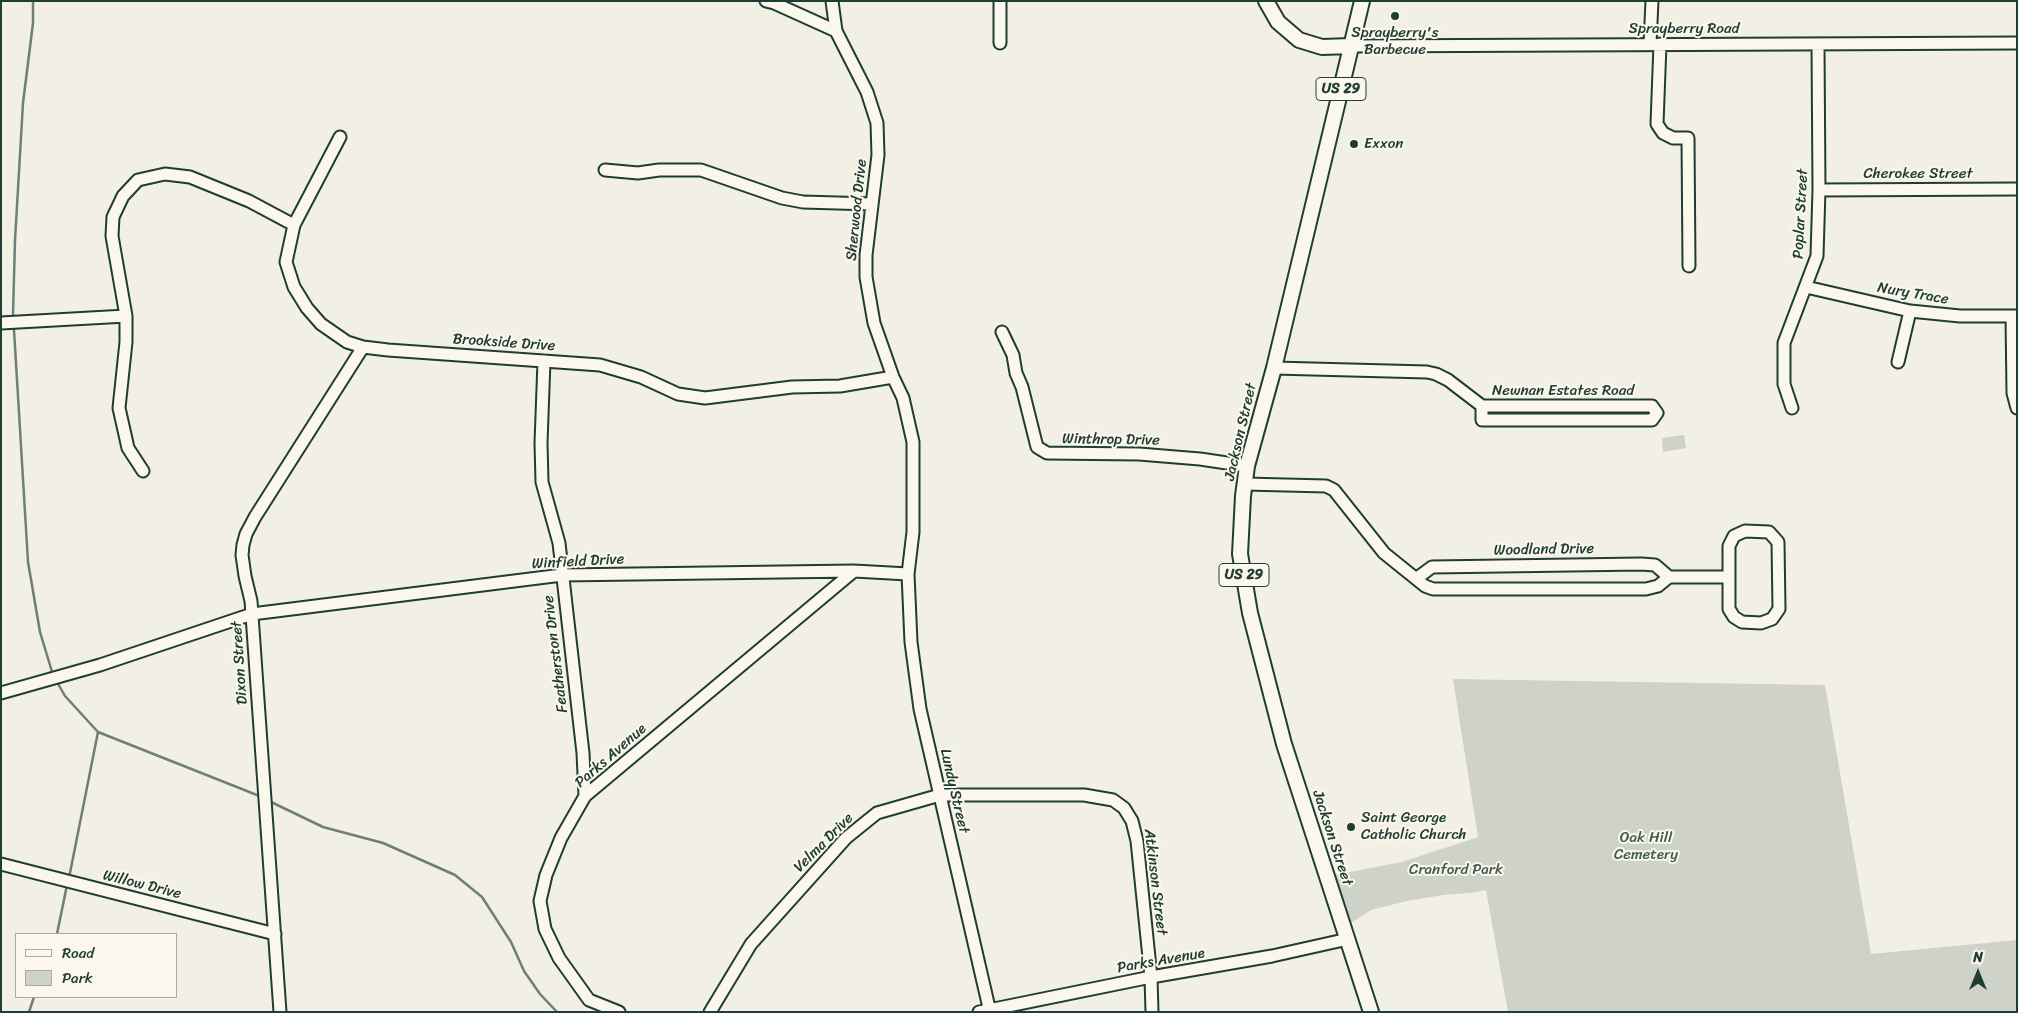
<!DOCTYPE html>
<style>
body{margin:0}
#map{position:relative;width:2018px;height:1013px;overflow:hidden;background:#f2f0e5;font-family:Sriracha,sans-serif}
canvas{display:block}
.frame{position:absolute;inset:0;border:2px solid #1f3d34;pointer-events:none}
.legend{position:absolute;left:15px;top:933px;width:162px;height:65px;box-sizing:border-box;background:#fbf7ec;border:1px solid #a3ada2;margin:0;padding:6px 9px;list-style:none;font-size:15px;color:#1f3d34}
.legend li{display:flex;align-items:center;gap:10px;height:25px}
.legend b{width:25px;border:1px solid #a3ada2}
.north{position:absolute;left:1953px;top:948px;width:50px;height:50px;-webkit-text-stroke:4px #fbf7ec;paint-order:stroke;rotate:0deg;font-size:14px;font-weight:700;line-height:20px;text-align:center;color:#1f3d34}
.north::after{content:'';display:block;margin:auto;width:18px;height:22px;background:#1f3d34;clip-path:polygon(50% 0,100% 100%,50% 72%,0 100%)}
</style>
<div id="map">
<canvas width="2018" height="1013"></canvas>
<div class="frame"></div>
<ul class="legend">
<li><b style="height:6px;background:#fbf7ec"></b>Road</li>
<li><b style="height:14px;background:#cfd2c8"></b>Park</li>
</ul>
<div class="north">N</div>
</div>
<script>
const c = document.querySelector('canvas').getContext('2d');
c.lineJoin = 'round';
function fill(path, color) {
  c.fillStyle = color;
  c.fill(path, 'evenodd');
}
function shape(rows) {
  const path = new Path2D();
  for (const r of rows) {
    path.moveTo(r[0], r[1]);
    for (let i = 2; i < r.length; i += 2) path.lineTo(r[i], r[i + 1]);
  }
  return path;
}
function strokePath(path, color, width, dash) {
  c.strokeStyle = color;
  c.lineWidth = width;
  c.lineCap = dash ? 'butt' : 'round';
  c.setLineDash(dash || []);
  c.stroke(path);
}
function label(font, color, halo, rows, align = 'center') {
  c.font = font + ' Sriracha,sans-serif';
  c.lineWidth = 4;
  c.setLineDash([]);
  c.textBaseline = 'middle';
  c.strokeStyle = halo;
  c.fillStyle = color;
  for (const [text, x, y, turn = 0] of rows) {
    c.save();
    c.translate(x, y);
    c.rotate((+turn || 0) * Math.PI / 180);
    c.textAlign = isNaN(turn) ? turn : align;
    if (halo) c.strokeText(text, 0, 0);
    c.fillText(text, 0, 0);
    c.restore();
  }
}
fill(shape([
 [1684,435,1686,448,1663,452,1662,438],
 [1453,679,1825,685,1871,954,2017,940,2017,1012,1508,1012,1486,890,1470,893,1443,895,1407,901,1371,910,1351,923,1334,875,1402,862,1478,837]
]), '#cfd2c8');
strokePath(shape([
 [13,315,15,240,23,103,33,23,33,1],
 [14,330,28,562,40,632,53,675],
 [57,682,65,696,98,732,262,797],
 [269,801,323,827,383,843,455,875,482,897,511,942,524,971,540,994,557,1012],
 [69,878,98,732],
 [57,934,67,885],
 [29,1012,34,997]
]), '#6e7f75', 2.5);
const minor = shape([
 [766,1,774,3,836,31],
 [832,1,836,31,867,92,877,123,878,155,866,255,866,277,874,323,893,377,903,398,913,442,913,532,908,574,911,642,920,709,990,1012],
 [1000,43,1000,1],
 [1650,44,1652,1],
 [1660,44,1657,124,1663,133,1673,138,1688,138,1689,266],
 [1351,46,2017,43],
 [340,137,294,225,286,262,294,287,307,308,321,324,347,342,363,347,388,350,600,365,641,377,678,394,705,398,792,387,840,386,893,377],
 [605,170,638,173,659,170,701,170,782,198,803,202,872,204],
 [1819,190,2017,189],
 [1806,287,1910,311,1960,316,2017,316],
 [2012,316,2013,393,2017,408],
 [1,323,126,316],
 [1002,332,1013,355,1016,373,1022,387,1037,447,1047,453,1139,454,1200,459,1247,466],
 [544,361,541,443,542,482,559,543,583,753,585,796],
 [1898,362,1910,311],
 [1274,368,1427,372,1436,374,1448,380,1482,406],
 [1482,406,1652,406,1657,413,1652,420,1482,420,1482,406],
 [1792,408,1784,384,1784,343,1817,256,1819,190,1818,45],
 [143,471,128,448,119,408,126,342,126,316,112,236,113,217,123,196,138,180,165,174,190,177,249,201,294,225],
 [1245,484,1326,486,1334,490,1384,553,1425,586,1433,589,1646,589,1658,586,1669,577,1729,577],
 [1745,531,1769,532,1778,542,1779,609,1772,619,1761,623,1742,622,1734,617,1729,609,1729,546,1734,536,1745,531],
 [1417,578,1432,567,1641,564,1655,565,1669,577],
 [1,693,100,665,252,614,562,575,854,571,908,574],
 [1,864,275,934],
 [280,1012,251,601,245,576,242,555,243,545,246,534,255,517,363,347],
 [619,1012,589,1000,559,958,545,929,540,901,546,875,561,838,585,796,854,571],
 [710,1012,751,944,846,838,877,813,940,795,1084,795,1113,800,1124,808,1132,821,1137,841,1151,977,1152,1012],
 [979,1012,1151,977,1272,956,1348,939]
]);
const major = shape([
 [1266,1,1278,22,1299,40,1322,47,1351,46],
 [1362,1,1274,368,1247,466,1243,496,1240,554,1250,613,1284,744,1371,1012]
]);
strokePath(minor, '#1f3d34', 15);
strokePath(major, '#1f3d34', 18);
strokePath(minor, '#fbf7ec', 11);
strokePath(major, '#fbf7ec', 14);
for (const [x, y, r, color] of [
 [1395,16,5,"#1f3d34"],
 [1354,144,5,"#1f3d34"],
 [1351,827,5,"#1f3d34"]
]) {
  const dot = new Path2D();
  dot.arc(x, y, r, 0, 2 * Math.PI);
  c.fillStyle = color;
  c.fill(dot);
  strokePath(dot, '#fbf7ec', 2);
}
for (const [x, y, w] of [
 [1341,89,50],
 [1244,575,50]
]) {
  const box = new Path2D();
  box.roundRect(x - w / 2, y - 11.5, w, 23, 4);
  c.fillStyle = '#fbf7ec';
  c.fill(box);
  strokePath(box, '#1f3d34', 1);
}
label('bold 14px', '#1f3d34', null, [
 ["US 29",1341,89],
 ["US 29",1244,575]
]);
label('15px', '#1f3d34', '#fbf7ec', [
 ["Sprayberry Road",1684,29],
 ["Cherokee Street",1918,174],
 ["Sherwood Drive",857,210,-84],
 ["Poplar Street",1801,214,-87],
 ["Nury Trace",1913,294,10],
 ["Brookside Drive",504,343,4],
 ["Newnan Estates Road",1563,391],
 ["Jackson Street",1241,432,-77],
 ["Winthrop Drive",1111,440,1],
 ["Woodland Drive",1544,550,-1],
 ["Winfield Drive",578,562,-3],
 ["Featherston Drive",556,654,-97],
 ["Dixon Street",240,663,-94],
 ["Parks Avenue",611,756,-41],
 ["Lundy Street",954,791,77],
 ["Jackson Street",1332,838,72],
 ["Velma Drive",824,843,-45],
 ["Atkinson Street",1155,882,83],
 ["Willow Drive",142,885,14],
 ["Parks Avenue",1161,961,-10]
]);
label('15px', '#1f3d34', '#fbf7ec', [
 ["Sprayberry's",1395,33,"center"],
 ["Barbecue",1395,50,"center"],
 ["Exxon",1364,144],
 ["Saint George",1361,818],
 ["Catholic Church",1361,835]
], 'left');
label('15px', '#425b52', '#fbf7ec', [
 ["Oak Hill",1646,838],
 ["Cemetery",1646,855],
 ["Cranford Park",1456,870]
]);
</script>
